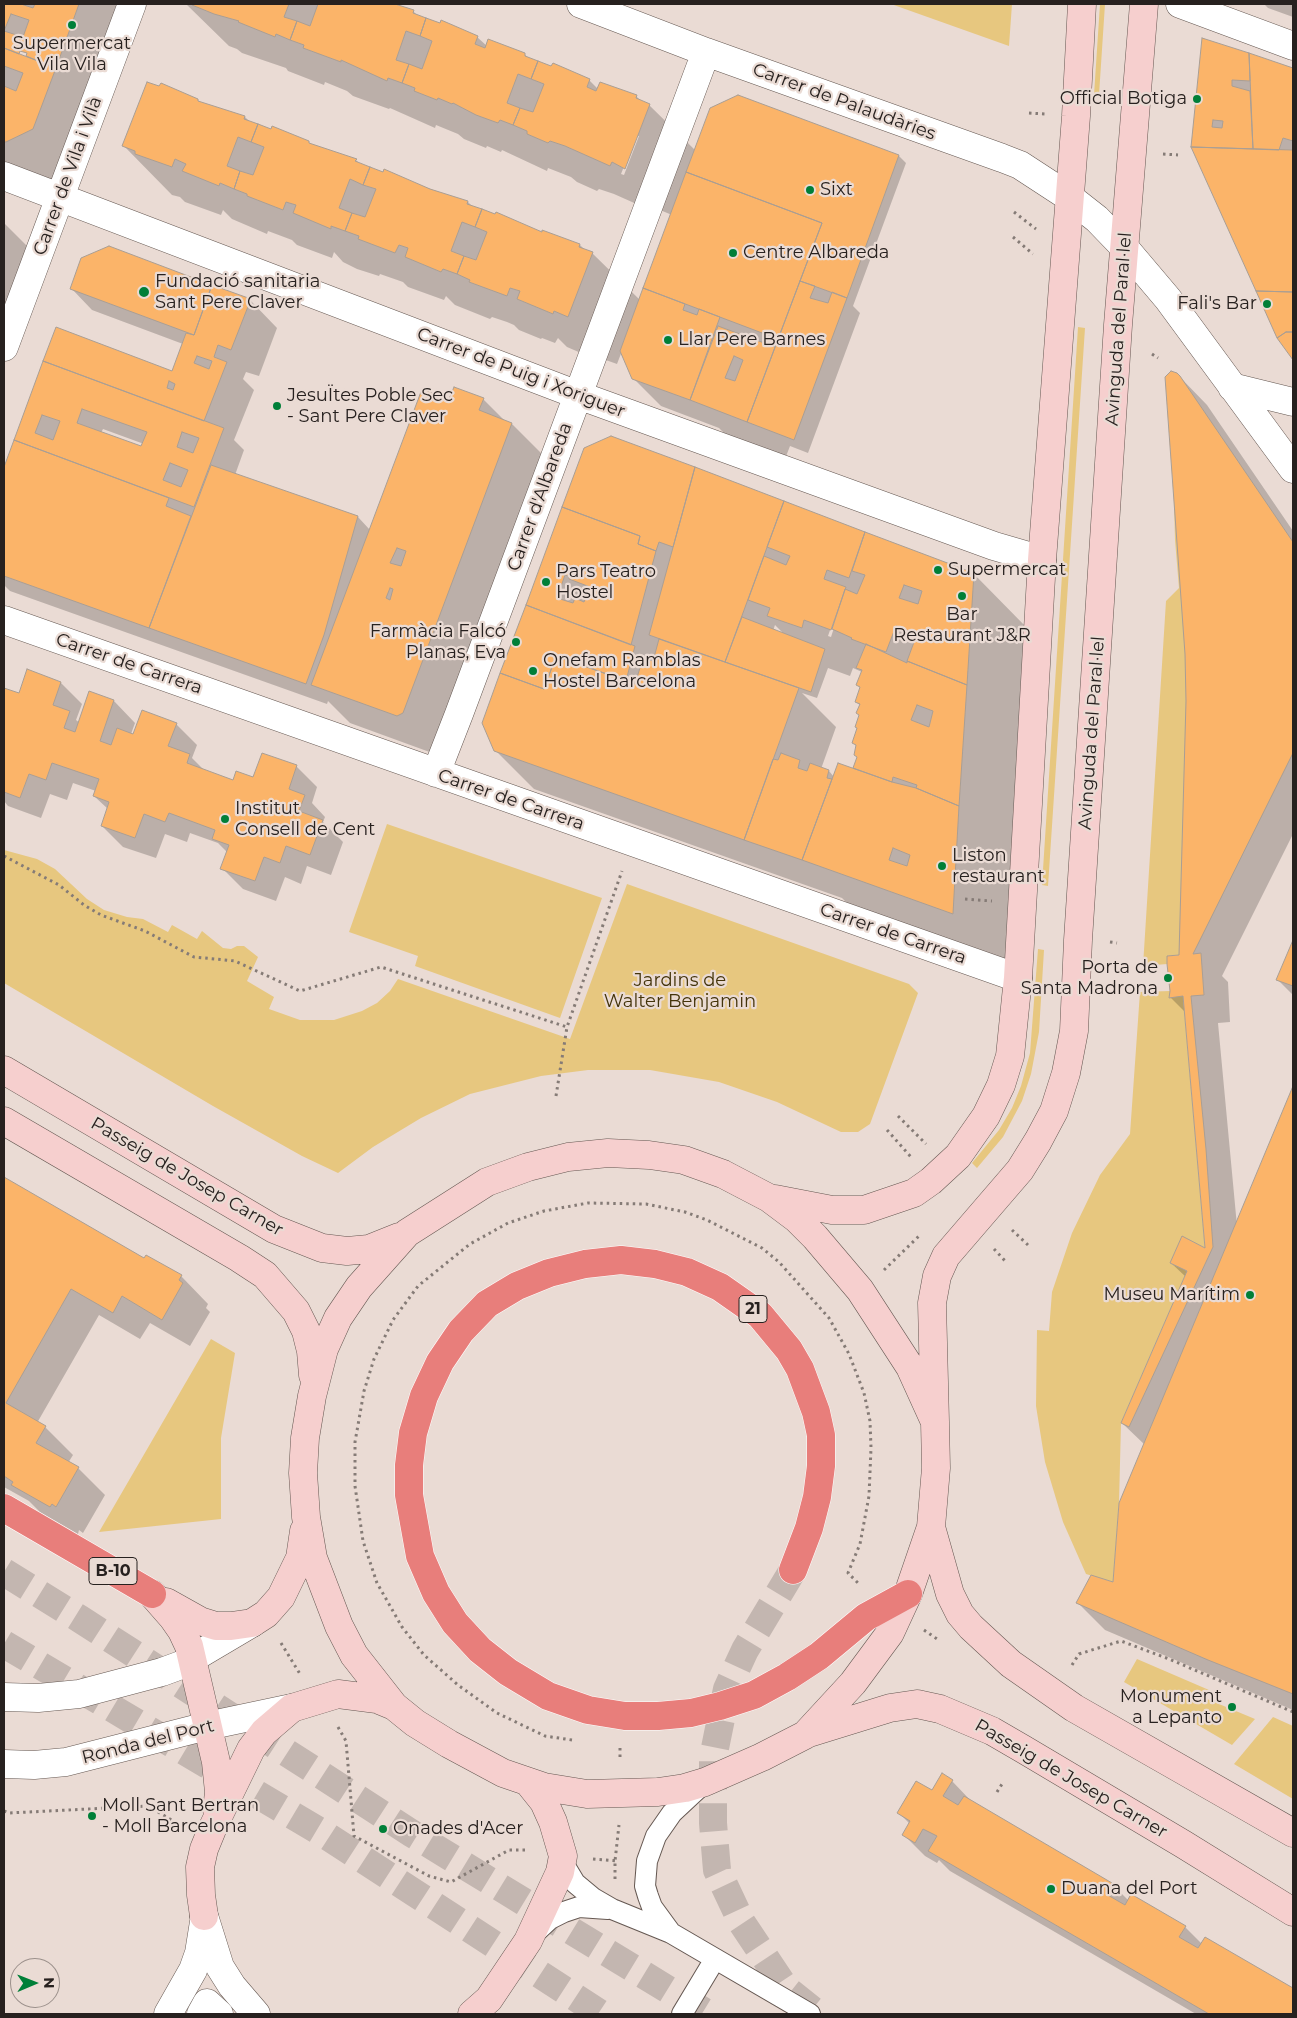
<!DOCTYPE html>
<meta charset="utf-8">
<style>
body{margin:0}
#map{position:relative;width:1297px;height:2018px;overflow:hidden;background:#eadbd4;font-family:Montserrat,sans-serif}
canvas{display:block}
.frame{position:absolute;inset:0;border:5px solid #27211f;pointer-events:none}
.north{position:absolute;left:10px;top:1958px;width:50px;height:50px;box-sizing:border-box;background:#eadbd4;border:1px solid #9c918c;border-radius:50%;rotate:89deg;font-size:14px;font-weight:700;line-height:20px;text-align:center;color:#27211f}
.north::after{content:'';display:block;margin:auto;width:18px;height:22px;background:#007f38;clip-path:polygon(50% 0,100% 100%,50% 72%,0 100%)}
</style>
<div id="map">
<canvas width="1297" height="2018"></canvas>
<div class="frame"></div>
<div class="north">N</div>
</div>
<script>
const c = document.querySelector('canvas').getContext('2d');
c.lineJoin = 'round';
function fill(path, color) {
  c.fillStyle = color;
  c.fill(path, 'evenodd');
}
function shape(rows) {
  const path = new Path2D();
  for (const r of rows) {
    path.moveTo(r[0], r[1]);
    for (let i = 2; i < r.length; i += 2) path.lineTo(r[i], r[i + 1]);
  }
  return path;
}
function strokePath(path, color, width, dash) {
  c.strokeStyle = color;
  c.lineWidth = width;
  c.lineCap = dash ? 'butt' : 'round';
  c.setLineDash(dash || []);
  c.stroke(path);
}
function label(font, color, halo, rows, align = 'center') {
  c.font = font + ' Montserrat,sans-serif';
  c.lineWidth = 4.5;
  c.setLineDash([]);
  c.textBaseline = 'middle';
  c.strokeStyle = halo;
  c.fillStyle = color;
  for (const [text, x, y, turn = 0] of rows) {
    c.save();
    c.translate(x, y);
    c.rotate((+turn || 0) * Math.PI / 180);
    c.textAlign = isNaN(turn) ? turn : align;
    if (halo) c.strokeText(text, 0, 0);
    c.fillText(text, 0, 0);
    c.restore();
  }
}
fill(shape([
 [891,4,1012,4,1009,46],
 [1100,4,1105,4,1099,95,1094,95],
 [1078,327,1085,328,1048,886,1042,885],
 [1171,383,1293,549,1293,753,1193,954,1168,956,1167,964,1143,966,1166,601,1179,588,1175,540],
 [387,824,602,898,560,1018,415,966,418,956,349,932],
 [4,850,37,859,55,869,87,899,104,910,127,917,143,919,168,932,172,925,197,939,202,931,223,948,231,949,237,946,244,946,258,957,247,981,274,997,269,1009,300,1020,334,1020,362,1011,377,1003,390,991,398,979,570,1039,627,884,909,984,918,993,870,1124,858,1132,841,1132,777,1102,719,1082,650,1070,588,1070,541,1076,470,1094,421,1118,373,1147,338,1173,302,1156,213,1106,4,983],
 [1038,949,1044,950,1039,1032,1031,1074,1022,1101,1003,1137,977,1168,972,1163,999,1130,1012,1108,1021,1086,1030,1053],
 [1170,991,1183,996,1205,1248,1182,1237,1170,1263,1187,1271,1121,1423,1119,1503,1113,1582,1086,1574,1063,1522,1045,1462,1036,1406,1037,1330,1049,1331,1052,1292,1072,1233,1100,1175,1130,1134,1140,992],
 [211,1339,235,1353,221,1438,221,1519,99,1532],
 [1137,1659,1209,1690,1207,1699,1255,1719,1232,1745,1124,1682],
 [1273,1717,1293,1726,1293,1799,1234,1764]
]), '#e7c77f');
fill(shape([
 [4,4,131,4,55,190,4,171],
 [19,49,28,53,27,58,17,55],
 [186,4,392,4,413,11,418,16,477,37,487,46,524,54,530,59,589,80,598,89,636,96,642,102,649,105,696,151,738,96,899,156,906,163,853,306,860,313,808,453,790,446,785,459,729,438,719,428,661,406,633,378,622,351,617,364,603,359,602,362,567,347,558,338,555,343,542,338,541,339,519,330,514,325,507,322,492,317,490,319,455,305,446,296,444,300,408,287,403,282,380,274,379,276,357,269,343,262,334,252,332,258,297,245,292,240,268,231,267,234,232,219,223,210,221,215,185,202,180,197,172,195,124,146,197,100,200,103,245,117,250,122,356,160,361,165,468,202,473,207,543,234,580,245,585,250,592,253,640,300,672,215,660,210,659,214,614,194,599,189,597,191,577,182,571,177,548,168,547,171,502,150,501,152,487,146,486,148,464,139,458,134,436,125,435,128,390,108,389,109,353,96,347,91,325,82,324,85,288,71,286,68,242,53,237,49,229,46],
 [636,136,639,136,624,175,621,174],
 [1264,4,1293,4,1293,17,1268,8],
 [1203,40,1293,69,1293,358,1278,338,1192,147],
 [4,223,28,247,4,314],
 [71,288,250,300,277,328,259,376,246,372,243,379,254,390,234,440,244,450,235,475,358,517,370,530,449,400,483,399,505,421,512,424,550,462,435,754,350,723,328,701,327,704,10,591,4,585,4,470,57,328,172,373,183,344,92,310],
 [103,429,144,444,142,448,101,433],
 [1177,374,1207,405,1293,531,1293,834,1222,976,1228,982,1230,1022,1218,1023,1237,1226,1293,1090,1293,1710,1105,1630,1078,1603,1114,1584,1145,1445,1122,1423,1186,1277,1171,1263,1206,1250,1186,1013,1170,997,1180,956,1187,701],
 [611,438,974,574,1029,630,1008,968,859,915,842,898,534,789,495,750],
 [842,595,844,597,831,637,828,636],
 [775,625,785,635,773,631],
 [828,668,850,676,853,668,862,672,858,685,861,688,856,702,861,706,860,716,854,743,857,746,858,758,854,770,834,777,829,771,821,769,836,727,802,693,817,698],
 [28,671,61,683,82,704,76,720,80,723,90,693,114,701,135,723,131,734,134,736,176,724,197,745,192,758,205,771,234,782,254,778,296,766,317,787,312,803,325,817,323,822,343,842,331,875,307,866,301,884,285,877,276,901,243,889,222,868,228,853,218,843,190,833,187,842,165,834,156,858,123,847,102,826,108,809,94,796,96,791,73,783,67,800,50,794,41,818,8,806,4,801,4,689,20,694],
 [1293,943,1293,995,1278,980],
 [4,1179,144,1260,181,1276,208,1304,206,1308,210,1312,190,1346,150,1323,140,1339,99,1315,37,1423,45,1427,73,1455,68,1463,78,1468,105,1495,83,1533,79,1530,78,1534,40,1512,29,1501,4,1487],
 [952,1781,972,1802,1112,1884,1129,1901,1185,1927,1202,1944,1205,1938,1293,1990,1293,2014,1196,2014,950,1871,939,1860,937,1863,925,1856,904,1835,910,1824,899,1813]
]), '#0003');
const building = shape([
 [4,4,21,4,33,8,35,4,79,4,56,68,26,56,27,53,20,51,19,54,4,48,4,4],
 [11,14,29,20,23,37,4,31,11,14],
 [192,4,289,4,284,17,297,21,290,40,276,34,275,37,238,22,239,21,214,14,192,5,192,4],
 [318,4,395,4,414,10,413,13,426,18,420,36,406,31,396,60,409,64,402,83,388,78,387,81,341,60,341,62,303,48,304,45,290,40,297,21,310,26,318,4],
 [426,18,440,23,441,20,478,36,475,44,485,48,488,39,525,53,525,56,538,61,531,79,518,74,507,103,520,108,513,125,500,120,498,123,476,115,453,103,452,104,438,98,437,100,414,91,415,88,402,83,409,64,422,69,432,41,420,36,426,18],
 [1202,38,1249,53,1250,81,1232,80,1232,86,1250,91,1253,149,1191,147,1202,38],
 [1213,120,1223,121,1222,128,1212,127,1213,120],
 [4,48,56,68,33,129,6,142,4,142,4,86,16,91,23,73,4,66,4,69,4,48],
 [1249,53,1293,68,1293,141,1283,138,1279,150,1253,149,1249,53],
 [538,61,551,66,553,63,590,79,587,87,596,91,600,82,637,95,636,98,650,104,625,169,612,162,610,166,565,146,550,141,548,143,527,134,527,131,513,125,520,108,533,112,544,84,531,79,538,61],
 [147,82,159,86,161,83,198,99,198,101,245,116,244,119,258,124,251,142,238,137,227,166,240,171,234,189,220,183,219,186,182,171,186,164,175,159,172,167,135,154,135,151,122,146,147,82],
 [738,95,899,155,847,298,800,281,822,223,686,172,710,108,738,95],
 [258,124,271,129,272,126,309,141,309,143,357,159,355,161,370,167,363,185,350,179,339,208,352,213,345,231,331,226,331,229,293,213,296,205,286,202,283,210,247,196,247,194,234,189,240,171,253,175,264,147,251,142,258,124],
 [1191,147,1293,150,1293,292,1256,291,1191,147],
 [370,167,383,172,384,169,430,189,468,201,467,204,482,209,475,227,462,222,451,251,464,256,457,274,443,269,441,272,405,257,408,248,399,245,395,253,358,239,359,236,345,231,352,213,365,217,376,189,363,185,370,167],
 [686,172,822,223,778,339,643,288,686,172],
 [482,209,495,214,496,212,542,232,542,230,580,244,579,247,593,252,568,317,554,311,553,314,517,299,520,291,510,288,507,296,469,282,470,280,457,274,464,256,476,260,487,232,475,227,482,209],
 [109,246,212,285,194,335,70,289,81,258,109,246],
 [800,281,815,286,810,298,828,303,832,292,847,298,794,440,747,422,800,281],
 [212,285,251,299,231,350,218,345,214,357,227,362,204,421,43,361,56,327,172,371,186,333,194,335,212,285],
 [197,356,212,361,209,369,194,363,197,356],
 [169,381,175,384,173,390,167,388,169,381],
 [643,288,685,304,683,310,697,315,699,309,720,317,690,400,632,379,620,351,643,288],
 [1256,291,1293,292,1293,332,1286,332,1277,338,1256,291],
 [718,326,775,347,747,422,690,400,718,326],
 [734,356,743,360,735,381,725,378,734,356],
 [1286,332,1293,332,1293,360,1277,338,1286,332],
 [43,361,224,428,194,507,14,440,43,361],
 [82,409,147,432,141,446,77,423,82,409],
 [42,415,60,421,53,440,35,433,42,415],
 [182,432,199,438,193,453,177,447,182,432],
 [170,463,188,470,181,487,163,480,170,463],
 [1171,371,1177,373,1180,376,1293,542,1293,753,1193,954,1201,953,1204,995,1191,996,1206,1149,1213,1247,1129,1427,1121,1423,1187,1271,1170,1263,1182,1236,1205,1248,1183,996,1169,998,1170,991,1167,964,1167,956,1179,955,1186,701,1185,654,1165,377,1171,371],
 [454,387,484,398,479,410,512,423,403,713,397,716,311,685,422,389,449,399,454,387],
 [397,548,406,551,401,566,390,563,397,548],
 [390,588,393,589,390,600,386,598,390,588],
 [611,436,695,467,673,547,659,542,656,551,638,544,640,536,562,507,584,448,611,436],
 [14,440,169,498,166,506,191,516,149,628,4,576,4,467,14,440],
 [211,465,358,516,324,635,306,684,149,628,211,465],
 [695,467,784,501,725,662,649,635,695,467],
 [784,501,865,532,849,578,827,570,824,579,846,587,831,630,804,620,802,628,767,616,770,608,748,600,764,556,786,565,790,556,767,547,784,501],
 [562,507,640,536,638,544,656,551,631,645,526,605,562,507],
 [565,575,569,576,569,579,590,587,584,602,575,598,573,603,557,598,565,575],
 [865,532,974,573,967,685,907,661,917,634,896,626,886,652,851,639,852,638,832,629,845,589,857,594,865,575,852,571,865,532],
 [904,585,922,591,918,604,899,598,904,585],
 [526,605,635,646,626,681,556,656,544,689,500,673,526,605],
 [742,617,825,649,811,692,725,662,742,617],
 [659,639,799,688,744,840,494,751,482,723,500,673,544,689,556,656,635,684,643,658,653,661,659,639],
 [866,644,907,663,907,661,967,685,959,806,916,788,917,785,893,777,892,782,853,768,857,757,854,755,856,745,852,743,857,728,855,727,859,715,856,713,860,704,855,702,860,687,856,685,862,670,856,668,866,644],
 [917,705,933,711,929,727,911,720,917,705],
 [27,669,61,682,53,705,70,711,64,728,75,732,89,691,114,700,100,741,111,745,117,728,133,734,142,710,177,723,168,746,190,754,187,763,233,780,236,771,253,777,262,753,297,765,289,789,305,795,299,811,323,820,310,855,286,846,280,863,264,857,255,881,220,869,229,845,212,839,215,830,169,813,165,822,144,814,135,838,101,826,109,802,93,796,99,779,52,763,46,780,29,774,20,798,4,792,4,688,19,693,27,669],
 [781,753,800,760,798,768,807,771,810,763,829,770,827,778,832,779,802,860,744,840,773,759,778,760,781,753],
 [838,763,892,782,916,788,959,806,953,914,802,860,838,763],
 [893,848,910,855,907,866,889,860,893,848],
 [1293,940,1293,986,1276,980,1293,940],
 [1293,1086,1293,1694,1208,1660,1076,1603,1091,1575,1113,1582,1119,1503,1293,1086],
 [4,1177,144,1258,146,1255,182,1275,179,1280,183,1283,162,1320,122,1296,113,1313,71,1289,6,1403,46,1426,36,1443,79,1467,56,1507,52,1504,50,1507,11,1485,13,1482,4,1476,4,1177],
 [942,1773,953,1780,943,1796,958,1805,964,1796,1112,1883,1106,1894,1125,1905,1131,1894,1186,1926,1179,1937,1198,1948,1205,1937,1293,1988,1293,2014,1209,2014,928,1851,937,1836,923,1829,915,1843,902,1835,910,1821,897,1813,916,1781,932,1790,942,1773]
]);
fill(building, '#fbb469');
strokePath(building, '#a99e94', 1);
strokePath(shape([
 [793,1570,745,1650,727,1689,713,1758,713,1823,717,1870,742,1923,786,1989,815,2012],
 [4,1572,80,1619,411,1833,708,2014],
 [4,1644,324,1834,601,2014]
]), '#c3b6b0', 28, [28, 14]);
const service = shape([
 [563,1856,566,1868,575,1883,593,1898,612,1909,671,1933,810,2014],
 [535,1933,550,1919,564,1912,579,1907,608,1909],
 [671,1933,652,1907,648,1896,645,1886,647,1861,656,1836,672,1813,702,1785],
 [682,2014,715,1959]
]);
const pedestrian = shape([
 [201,2014,207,2003,219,2014]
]);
const minor = shape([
 [581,4,706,52,1002,158,1020,165,1069,197,1097,219,1124,247,1168,299,1293,469],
 [1180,4,1293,46],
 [4,176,578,395,994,546,1042,560],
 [4,347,132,4],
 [1232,387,1293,402],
 [4,620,1018,978],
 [436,773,459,714,706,52],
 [4,1697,38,1698,79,1694,162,1672,181,1665,252,1623],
 [4,1764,34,1765,66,1762,207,1726,292,1708],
 [204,1916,220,1967,232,1986,256,2014],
 [168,2014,193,1970,199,1953,204,1922]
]);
const secondary = shape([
 [4,1070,274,1229,322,1248,347,1251,369,1249,399,1237],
 [4,1121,239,1258,265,1275,296,1311,306,1331,311,1351,313,1375],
 [775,1199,832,1210,864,1210,914,1193,931,1181,958,1156,986,1116,1001,1085,1010,1056,1018,978,1042,560,1076,116,1082,4],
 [935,1422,910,1367,860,1290,815,1237,797,1219,769,1198,723,1174,684,1160,649,1155,608,1153,568,1157,528,1167,487,1182,407,1233,359,1287,338,1318,324,1349,312,1396,305,1438,303,1473,306,1517,313,1558,339,1626,354,1655,394,1706,415,1723,449,1744,503,1773,544,1787,587,1794,658,1792,685,1788,705,1782,762,1757,805,1735,853,1683,890,1633,908,1594,931,1527,936,1468,935,1422,932,1303,937,1276,946,1256,1020,1170,1038,1141,1054,1111,1066,1073,1074,1031,1078,940,1118,325,1144,4],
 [931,1527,950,1594,960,1614,971,1627,1011,1664,1074,1708,1293,1833],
 [152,1594,173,1618,182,1631,189,1646,216,1762,219,1792,217,1810],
 [166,1602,200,1621,216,1626,231,1626,252,1623,266,1614,281,1597,300,1558,304,1531],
 [806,1734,890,1708,917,1704,940,1709,992,1731,1023,1749,1183,1844,1293,1912],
 [204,1916,201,1895,200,1867,204,1849,213,1827,251,1749,264,1732,292,1708,338,1694,377,1699,394,1706],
 [472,2014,489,1999,528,1941,560,1872,563,1856,553,1822,544,1802,528,1782]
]);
const trunk = shape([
 [4,1508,152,1594],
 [793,1570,809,1528,817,1497,821,1466,821,1435,816,1412,800,1369,789,1350,760,1315,720,1287,687,1272,655,1264,621,1260,585,1264,549,1273,517,1286,487,1304,461,1331,440,1362,424,1396,413,1433,409,1465,409,1495,420,1556,436,1593,455,1623,480,1650,508,1672,548,1696,588,1710,625,1716,658,1716,691,1713,720,1706,754,1695,787,1677,819,1656,866,1617,908,1594]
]);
strokePath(service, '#655852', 22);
strokePath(pedestrian, '#655852', 29);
strokePath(minor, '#655852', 29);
strokePath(secondary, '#655852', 29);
strokePath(trunk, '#fff', 29);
strokePath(shape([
 [1029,113,1045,114],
 [1163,154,1178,155],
 [1014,212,1036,229],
 [1013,237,1033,254],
 [1152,354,1158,358],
 [4,856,59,885,84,905,101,915,145,931,194,957,235,961,300,991,381,967,567,1027,622,871],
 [965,899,992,901],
 [1110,942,1117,943],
 [556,1096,567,1027],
 [898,1116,926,1144],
 [887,1130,911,1157],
 [1012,1230,1028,1245],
 [994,1249,1007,1263],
 [884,1270,919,1236],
 [924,1630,940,1641],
 [281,1643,300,1674],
 [1072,1665,1079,1654,1121,1641,1169,1659,1293,1712],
 [338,1727,346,1741,354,1836,429,1876,451,1882,509,1850,525,1850],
 [572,1740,545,1736,497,1713,458,1685,424,1655,402,1627,377,1583,363,1541,355,1486,355,1442,364,1391,374,1359,393,1320,418,1286,470,1244,508,1223,544,1211,588,1203,646,1204,685,1212,707,1220,762,1248,779,1262,829,1318,849,1354,864,1393,870,1421,871,1448,869,1496,860,1544,848,1573,860,1585],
 [620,1748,620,1761],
 [997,1792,1002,1784],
 [4,1811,9,1813,148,1806,175,1822],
 [593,1859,617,1861],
 [615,1879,615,1861,619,1825]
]), '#857b76', 3, [2.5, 4]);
strokePath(service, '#fff', 20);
strokePath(pedestrian, '#fff', 28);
strokePath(minor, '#fff', 28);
strokePath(secondary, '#f6cfce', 28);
strokePath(trunk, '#e87e7b', 28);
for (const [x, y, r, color] of [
 [72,25,5,"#007f38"],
 [1197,99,5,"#007f38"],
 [810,190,5,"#007f38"],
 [733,253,5,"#007f38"],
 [144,292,6,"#007f38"],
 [1267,304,5,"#007f38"],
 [668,340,5,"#007f38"],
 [277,406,5,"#007f38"],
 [938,570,5,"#007f38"],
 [546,582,5,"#007f38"],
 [962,596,5,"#007f38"],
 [516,642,5,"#007f38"],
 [533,671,5,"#007f38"],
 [225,819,5,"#007f38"],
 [942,866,5,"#007f38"],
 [1168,978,5,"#007f38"],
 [1250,1295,5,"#007f38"],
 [1232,1707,5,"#007f38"],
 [92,1816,5,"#007f38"],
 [383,1829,5,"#007f38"],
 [1051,1889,5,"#007f38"]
]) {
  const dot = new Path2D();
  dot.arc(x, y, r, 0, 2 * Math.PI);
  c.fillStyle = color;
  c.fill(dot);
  strokePath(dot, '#eadbd4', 2);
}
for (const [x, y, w] of [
 [753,1309,28],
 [113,1571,48]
]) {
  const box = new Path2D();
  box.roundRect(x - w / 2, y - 13.5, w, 27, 4);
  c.fillStyle = '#eadbd4';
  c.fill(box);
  strokePath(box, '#27211f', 1);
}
label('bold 16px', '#27211f', null, [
 ["21",753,1309],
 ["B-10",113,1571]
]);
label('18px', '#27211f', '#eadbd4', [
 ["Supermercat",72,44,"center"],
 ["Vila Vila",72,65,"center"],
 ["Official Botiga",1187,99,"right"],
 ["Sixt",820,190],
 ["Centre Albareda",743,253],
 ["Fundació sanitaria",155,282],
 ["Sant Pere Claver",155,303],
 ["Fali's Bar",1257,304,"right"],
 ["Llar Pere Barnes",678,340],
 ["JesuÏtes Poble Sec",287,396],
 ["- Sant Pere Claver",287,417],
 ["Supermercat",948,570],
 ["Pars Teatro",556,572],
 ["Hostel",556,593],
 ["Bar",962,615,"center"],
 ["Restaurant J&R",962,636,"center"],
 ["Farmàcia Falcó",506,632,"right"],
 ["Planas, Eva",506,653,"right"],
 ["Onefam Ramblas",543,661],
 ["Hostel Barcelona",543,682],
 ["Institut",235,809],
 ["Consell de Cent",235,830],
 ["Liston",952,856],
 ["restaurant",952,877],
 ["Porta de",1158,968,"right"],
 ["Santa Madrona",1158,989,"right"],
 ["Museu Marítim",1240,1295,"right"],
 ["Monument",1222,1697,"right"],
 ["a Lepanto",1222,1718,"right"],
 ["Moll Sant Bertran",102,1806],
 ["- Moll Barcelona",102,1827],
 ["Onades d'Acer",393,1829],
 ["Duana del Port",1061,1889]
], 'left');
label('18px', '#27211f', '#eadbd4', [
 ["Carrer de Palaudàries",844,102,20],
 ["Carrer de Vila i Vilà",68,176,-70],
 ["Avinguda del Paral·lel",1119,329,-86],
 ["Carrer de Puig i Xoriguer",521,373,21],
 ["Carrer d'Albareda",540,497,-70],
 ["Carrer de Carrera",129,664,19],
 ["Avinguda del Paral·lel",1092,733,-86],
 ["Carrer de Carrera",511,800,19],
 ["Carrer de Carrera",893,934,19],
 ["Passeig de Josep Carner",187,1177,30],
 ["Ronda del Port",148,1742,-14],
 ["Passeig de Josep Carner",1071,1779,30]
]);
label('18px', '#44340a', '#eadbd4', [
 ["Jardins de",680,981],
 ["Walter Benjamin",680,1002]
]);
</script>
